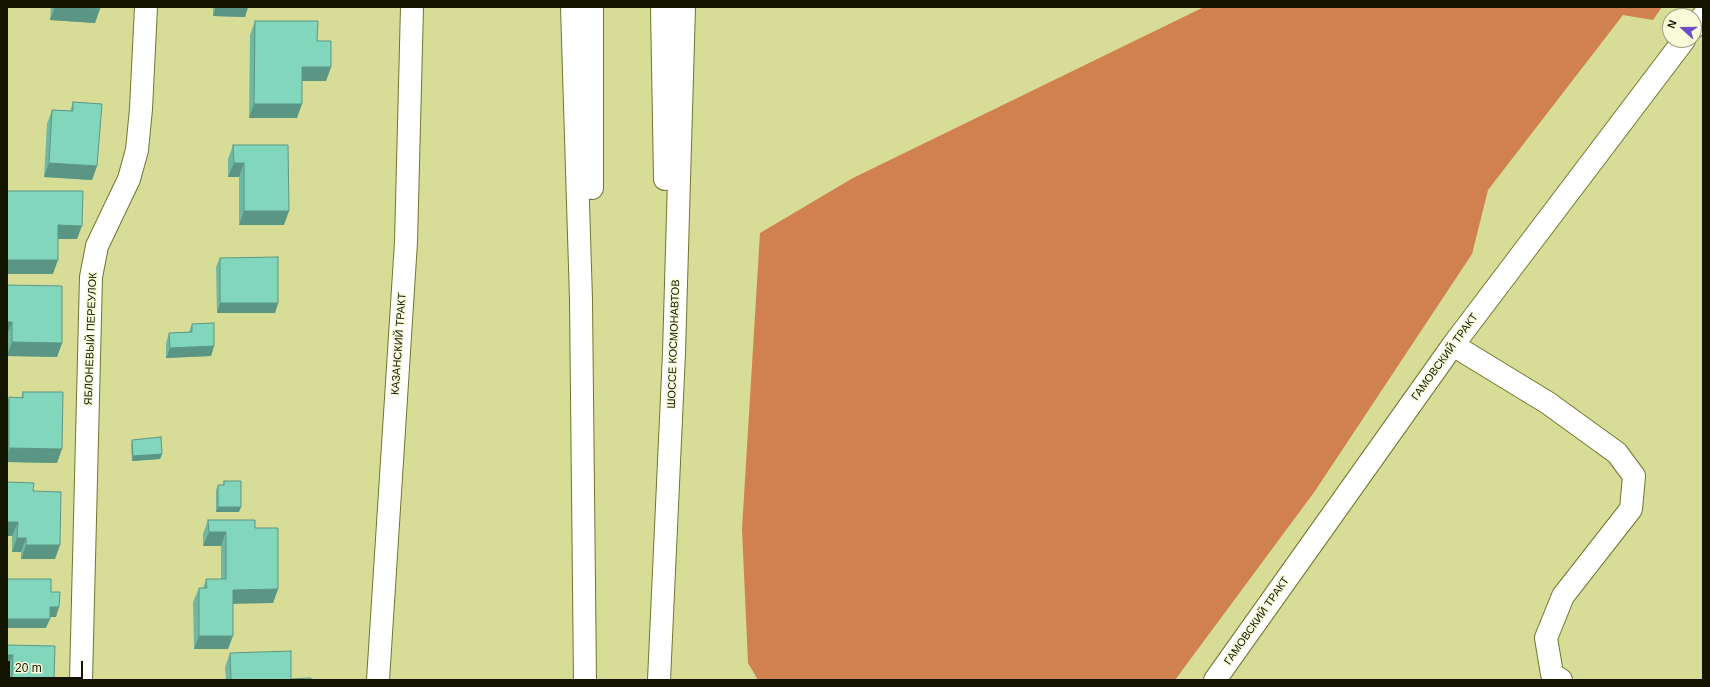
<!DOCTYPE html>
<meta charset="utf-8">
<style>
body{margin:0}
#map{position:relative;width:1710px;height:687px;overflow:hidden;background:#d7dd96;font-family:Helvetica,sans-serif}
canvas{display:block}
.frame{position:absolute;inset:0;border:8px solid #131400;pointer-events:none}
.north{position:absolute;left:1662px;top:8px;width:40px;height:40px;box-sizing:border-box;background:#f7fbd8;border:1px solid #9c9f82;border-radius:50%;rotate:291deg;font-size:11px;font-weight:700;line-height:16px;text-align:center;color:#131400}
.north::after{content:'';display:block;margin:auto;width:14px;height:18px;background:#6f4dc6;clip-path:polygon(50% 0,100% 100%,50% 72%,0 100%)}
.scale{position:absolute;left:8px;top:661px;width:75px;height:18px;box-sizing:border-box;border:2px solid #131400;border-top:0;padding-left:5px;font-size:12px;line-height:14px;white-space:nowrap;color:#131400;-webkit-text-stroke:3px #f7fbd8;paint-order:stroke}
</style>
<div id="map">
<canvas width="1710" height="687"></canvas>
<div class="frame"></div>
<div class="north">N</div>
<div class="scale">20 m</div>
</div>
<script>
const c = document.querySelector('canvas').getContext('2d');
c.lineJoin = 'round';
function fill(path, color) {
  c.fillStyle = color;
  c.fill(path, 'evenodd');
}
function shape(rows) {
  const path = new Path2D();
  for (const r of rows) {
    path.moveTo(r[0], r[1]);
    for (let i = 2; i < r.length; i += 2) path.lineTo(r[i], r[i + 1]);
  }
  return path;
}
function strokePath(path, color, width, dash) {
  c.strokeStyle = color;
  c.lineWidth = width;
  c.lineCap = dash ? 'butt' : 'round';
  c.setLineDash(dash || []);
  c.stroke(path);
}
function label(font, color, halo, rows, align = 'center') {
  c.font = font + ' Helvetica,sans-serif';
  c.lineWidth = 3;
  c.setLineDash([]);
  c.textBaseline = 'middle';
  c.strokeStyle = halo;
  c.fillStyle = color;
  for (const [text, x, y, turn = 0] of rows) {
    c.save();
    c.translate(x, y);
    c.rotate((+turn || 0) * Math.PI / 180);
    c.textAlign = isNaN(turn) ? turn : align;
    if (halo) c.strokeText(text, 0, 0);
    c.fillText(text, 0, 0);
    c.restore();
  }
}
fill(shape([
 [1204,7,1662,7,1653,20,1623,15,1488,190,1472,254,1315,491,1175,680,758,680,748,663,742,529,760,233,853,178]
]), '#d0814f');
const minor = shape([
 [1694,27,1703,16],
 [1453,345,1548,403,1617,453,1634,476,1631,509,1563,596,1546,638,1552,674,1561,680],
 [81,680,91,277,97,246,129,179,137,150,141,109,146,7],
 [378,680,406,242,412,7],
 [1215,680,1453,345,1684,40]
]);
const major = shape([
 [572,7,581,300,585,680],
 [662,7,665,179],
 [592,188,592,7],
 [659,680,674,353,684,7]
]);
strokePath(minor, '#717531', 24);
strokePath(major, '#717531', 24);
strokePath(minor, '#fff', 22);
strokePath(major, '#fff', 22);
fill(shape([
 [51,7,100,7,95,23,50,20],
 [213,7,248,7,245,17,213,16],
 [255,21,317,41,331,67,326,81,302,81,297,118,249,118,250,35],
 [73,102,97,166,92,180,44,177,47,124,52,110,70,111],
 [233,145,284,225,239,225,239,177,228,177,228,159],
 [220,258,278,303,275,313,217,313,216,267],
 [7,285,62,343,57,357,7,356],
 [192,324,214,346,211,356,166,358,166,343,169,333,189,332],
 [23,392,57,463,7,462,7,404,9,397,21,398],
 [132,440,162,454,160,459,132,461,131,445],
 [224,481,239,512,216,512,216,490,218,485,223,485],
 [33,491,60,545,55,559,21,559,21,552,12,552,12,536,7,536],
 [208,520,255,528,278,589,273,603,233,603,228,649,194,649,193,602,199,588,203,588,206,579,221,579,221,546,203,546,203,534],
 [7,645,54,680,9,680,9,664],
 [230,653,291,679,311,680,226,680,225,667]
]), '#70b8a2');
fill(shape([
 [55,7,74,7,100,9,95,23,50,20],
 [216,7,248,7,245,17,213,16],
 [302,67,331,67,326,81,297,81],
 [254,104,302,104,297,118,249,118],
 [49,163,97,166,92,180,44,177],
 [234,163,244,163,239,177,228,177],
 [244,211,289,211,284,225,239,225],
 [58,225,82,226,77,239,53,239],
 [7,260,58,260,53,274,7,274],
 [220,303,278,303,275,313,217,313],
 [7,322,12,322,7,335],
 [12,342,62,343,57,357,7,356],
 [214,346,211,356,166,358,170,348],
 [9,448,62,449,57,463,7,462,7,453],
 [162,454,160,459,132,461,133,456],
 [218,507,241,507,239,512,216,512],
 [7,522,18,522,12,536,7,536],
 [209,532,226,532,221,546,203,546],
 [17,538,26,538,21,552,12,552],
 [26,545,60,545,55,559,21,559],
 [278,589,273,603,228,604,233,590],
 [50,607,59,607,56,617,46,617],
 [7,619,50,619,46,628,7,628],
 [199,636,233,636,228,649,194,649],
 [7,655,13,655,9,664,7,664]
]), '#5b9684');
const building = shape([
 [74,7,100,7,100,9,74,7],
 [255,21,318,21,317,41,331,41,331,67,302,67,302,104,254,104,255,21],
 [73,102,102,104,97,166,49,163,52,110,73,111,73,102],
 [233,145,288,145,289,211,244,211,244,163,234,163,233,145],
 [7,191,83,191,82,226,58,225,58,260,7,260,7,191],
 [278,257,278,303,220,303,220,258,278,257],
 [7,285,62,286,62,343,12,342,12,322,7,322,7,285],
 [214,323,214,346,170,348,169,333,192,332,192,324,214,323],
 [23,392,63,392,62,449,9,448,9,397,23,398,23,392],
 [161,437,162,454,133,456,132,440,161,437],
 [224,481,241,481,241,507,218,507,218,485,224,485,224,481],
 [7,482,34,483,33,491,61,492,60,545,26,545,26,538,17,538,18,522,7,522,7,482],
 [208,520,255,520,255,528,278,528,278,589,233,590,233,636,199,636,199,588,207,588,206,579,226,579,226,532,209,532,208,520],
 [7,579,51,579,51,592,60,592,59,607,50,607,50,619,7,619,7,579],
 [7,645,55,646,54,680,12,680,13,655,7,655,7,645],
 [291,651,291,679,311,678,311,680,231,680,230,653,291,651]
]);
fill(building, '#82d6bc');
strokePath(building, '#5b9684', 1);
label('11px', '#131400', '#f7fbd8', [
 ["ЯБЛОНЕВЫЙ ПЕРЕУЛОК",91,339,-88],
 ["КАЗАНСКИЙ ТРАКТ",399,344,-86],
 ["ШОССЕ КОСМОНАВТОВ",674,344,-88],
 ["ГАМОВСКИЙ ТРАКТ",1445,357,-54],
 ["ГАМОВСКИЙ ТРАКТ",1257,621,-55]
]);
</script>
